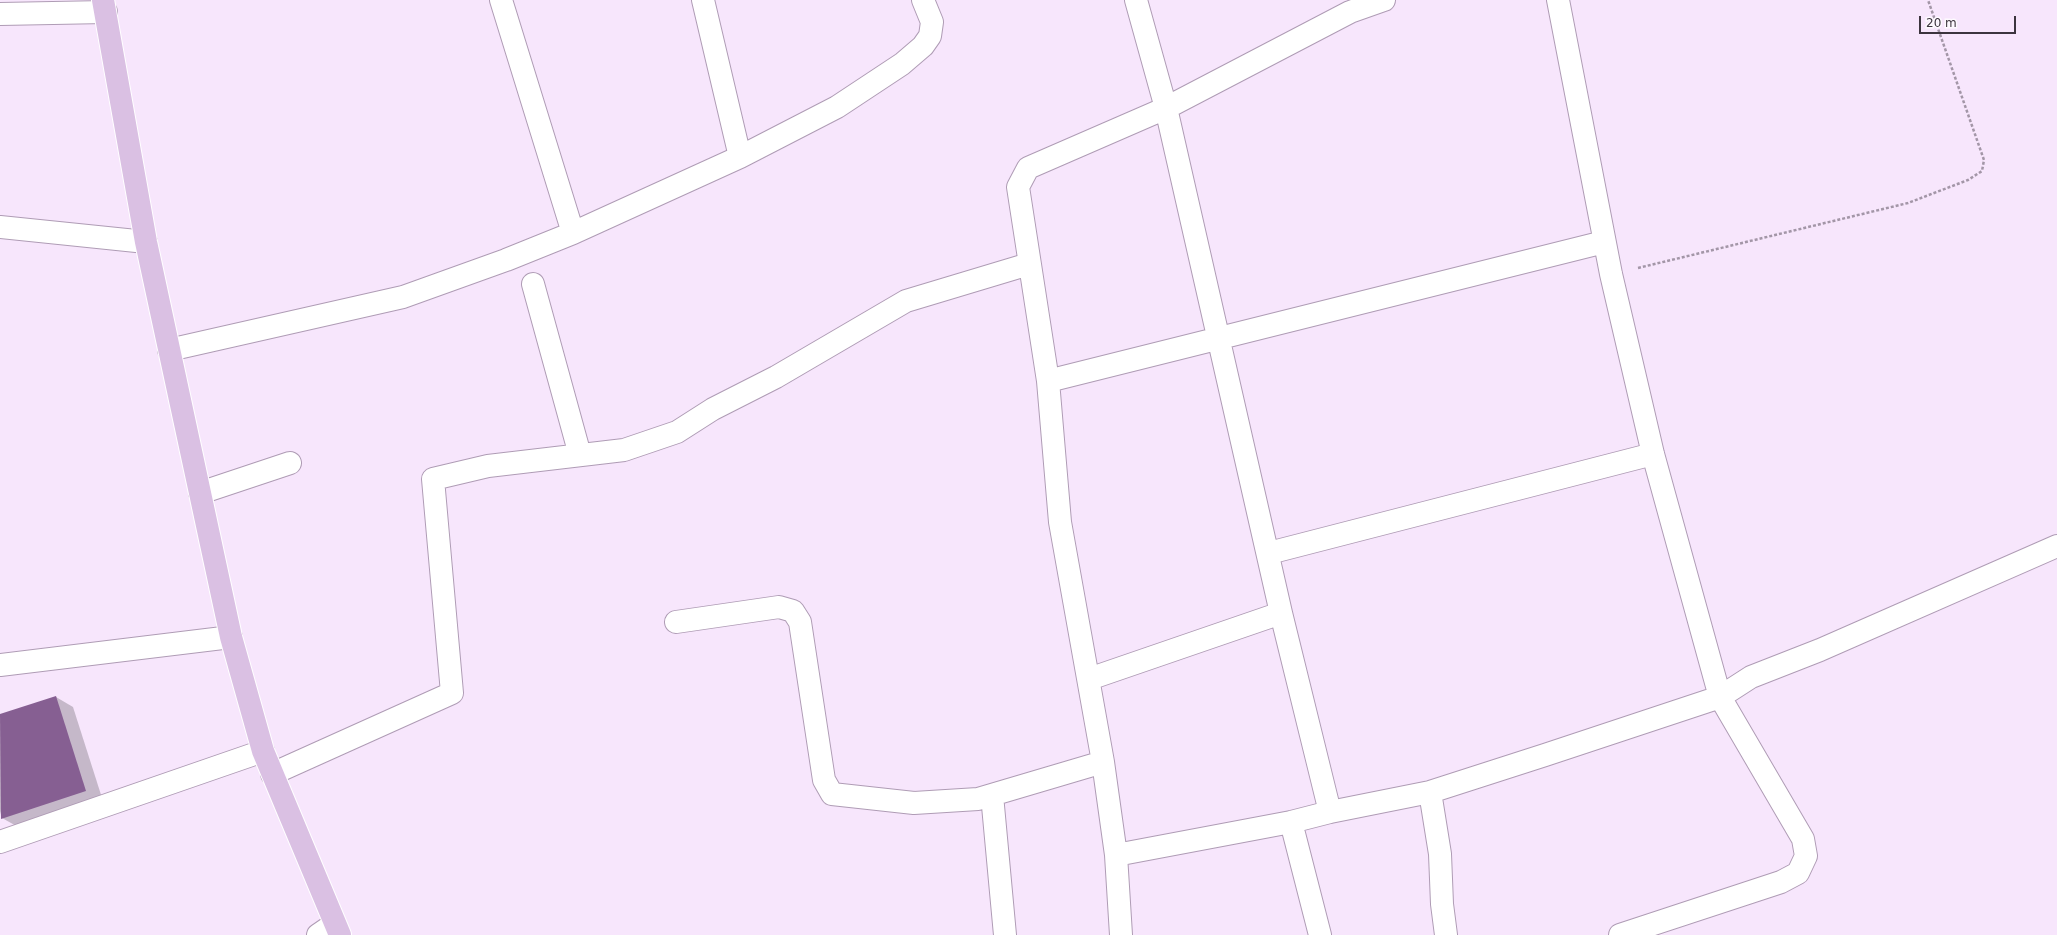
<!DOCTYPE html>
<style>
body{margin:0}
#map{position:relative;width:2057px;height:935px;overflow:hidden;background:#f7e6fc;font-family:"DejaVu Sans",sans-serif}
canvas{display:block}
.scale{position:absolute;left:1919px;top:16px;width:97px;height:18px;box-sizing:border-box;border:2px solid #3c343e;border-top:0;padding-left:5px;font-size:12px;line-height:14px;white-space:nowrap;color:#3c343e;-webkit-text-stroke:3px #fdf9fe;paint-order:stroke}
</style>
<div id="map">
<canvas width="2057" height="935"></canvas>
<div class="scale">20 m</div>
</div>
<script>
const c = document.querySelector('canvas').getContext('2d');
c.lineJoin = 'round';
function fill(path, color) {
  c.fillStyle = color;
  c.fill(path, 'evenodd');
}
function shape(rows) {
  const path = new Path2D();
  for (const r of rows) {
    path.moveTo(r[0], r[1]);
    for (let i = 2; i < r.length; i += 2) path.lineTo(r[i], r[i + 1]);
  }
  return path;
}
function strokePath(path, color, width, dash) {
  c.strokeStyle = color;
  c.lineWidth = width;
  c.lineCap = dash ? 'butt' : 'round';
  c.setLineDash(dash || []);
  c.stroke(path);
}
fill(shape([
 [56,697,73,707,103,801,20,828,2,818,0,811,0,715]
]), '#0003');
fill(shape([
 [56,696,86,791,1,819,0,714]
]), '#865f92');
const minor = shape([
 [501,0,573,233],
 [703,0,740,157],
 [1136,0,1166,108,1281,613,1330,812],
 [1558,0,1611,274,1653,454,1720,697,1803,839,1806,856,1798,873,1781,882,1620,935],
 [0,14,106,12],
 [0,227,146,242],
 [533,284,580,455],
 [169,350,403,297,506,260,573,233,740,157,837,107,902,64,923,46,930,36,932,22,923,0],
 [1048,381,1604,242],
 [200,493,290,463],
 [1269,553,1653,454],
 [676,622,779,607,793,611,800,622,824,780,832,794,914,803,978,799,1103,762],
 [0,665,231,637],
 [1089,679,1281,613],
 [272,774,452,693,433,479,488,466,624,450,677,432,713,409,776,377,906,301,1029,264],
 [1430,792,1440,854,1442,904,1446,935],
 [992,795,1005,935],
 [1291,822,1320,935],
 [0,842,263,751],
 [1116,855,1291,822,1330,812,1430,792,1545,755,1720,697,1751,677,1820,650,2057,546],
 [318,935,334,924],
 [1121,935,1116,855,1103,762,1060,522,1048,381,1018,187,1028,168,1166,108,1350,12,1384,0]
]);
const major = shape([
 [103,0,146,242,231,637,263,751,340,935]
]);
strokePath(minor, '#af9cb5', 24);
strokePath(major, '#fff', 24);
strokePath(shape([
 [1638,268,1908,203,1968,180,1982,171,1984,160,1928,0]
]), '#a396a7', 2.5, [3, 2]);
strokePath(minor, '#fff', 22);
strokePath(major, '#dac0e3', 22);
</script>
